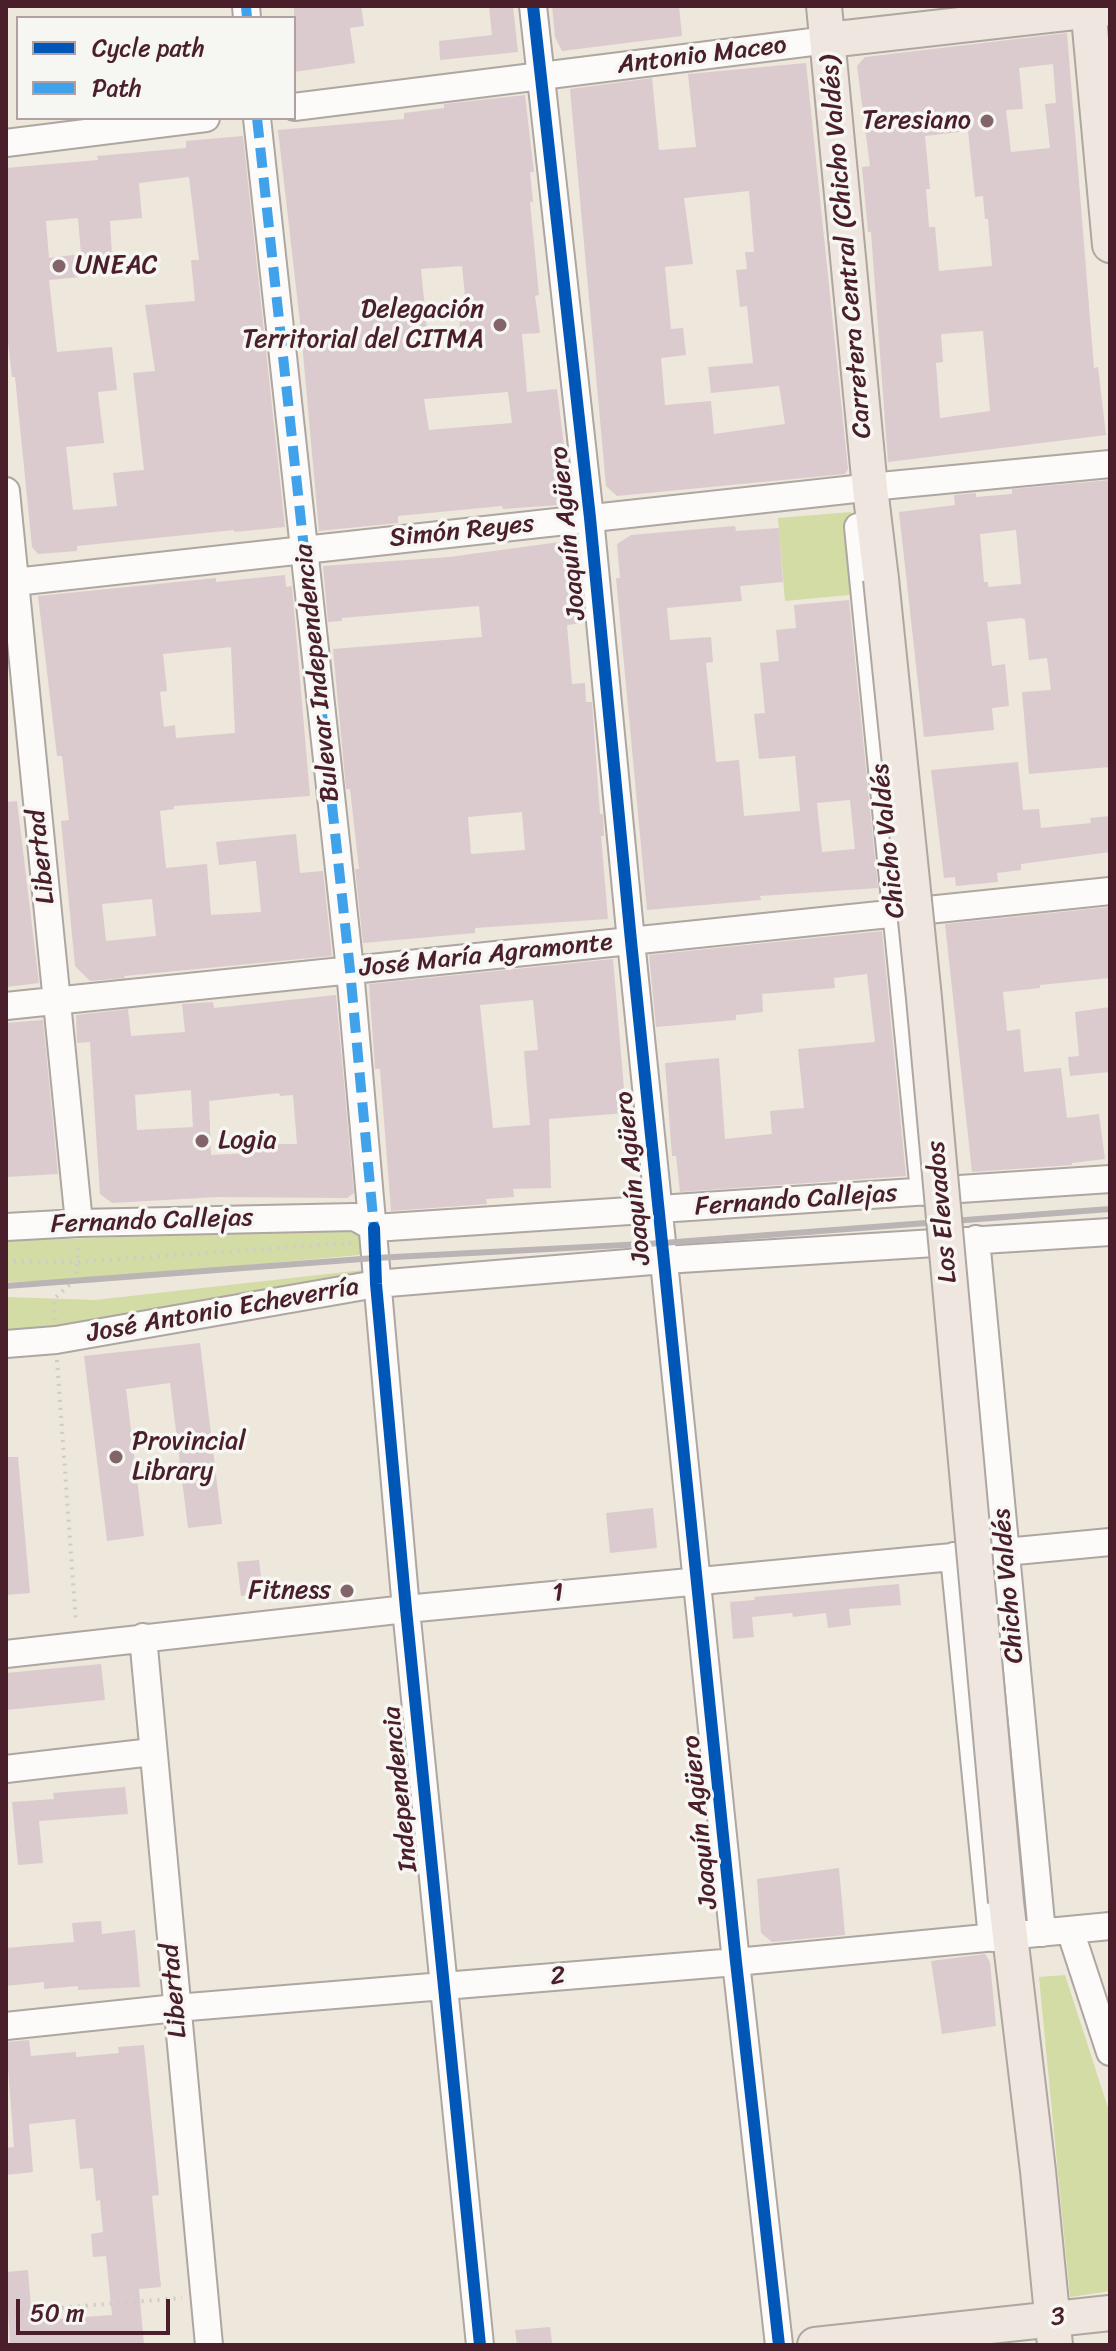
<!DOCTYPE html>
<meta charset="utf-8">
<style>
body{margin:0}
#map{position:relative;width:1116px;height:2351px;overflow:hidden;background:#ede7dc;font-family:Sriracha,sans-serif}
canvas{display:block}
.frame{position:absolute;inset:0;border:8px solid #4a1f2b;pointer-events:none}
.legend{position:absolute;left:16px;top:16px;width:280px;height:104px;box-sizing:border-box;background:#f6f6f2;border:2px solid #b1a0a2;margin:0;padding:10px 14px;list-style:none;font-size:24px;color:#4a1f2b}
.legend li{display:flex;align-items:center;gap:16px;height:40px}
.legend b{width:40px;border:2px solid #b1a0a2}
.scale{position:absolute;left:16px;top:2299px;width:154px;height:36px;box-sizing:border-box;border:4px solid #4a1f2b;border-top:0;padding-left:10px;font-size:24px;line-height:28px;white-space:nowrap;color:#4a1f2b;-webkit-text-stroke:6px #f6f6f2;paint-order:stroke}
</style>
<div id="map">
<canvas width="1116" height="2351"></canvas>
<div class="frame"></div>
<ul class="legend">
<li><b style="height:10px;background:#0057b8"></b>Cycle path</li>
<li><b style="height:10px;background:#40a2eb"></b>Path</li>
</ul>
<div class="scale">50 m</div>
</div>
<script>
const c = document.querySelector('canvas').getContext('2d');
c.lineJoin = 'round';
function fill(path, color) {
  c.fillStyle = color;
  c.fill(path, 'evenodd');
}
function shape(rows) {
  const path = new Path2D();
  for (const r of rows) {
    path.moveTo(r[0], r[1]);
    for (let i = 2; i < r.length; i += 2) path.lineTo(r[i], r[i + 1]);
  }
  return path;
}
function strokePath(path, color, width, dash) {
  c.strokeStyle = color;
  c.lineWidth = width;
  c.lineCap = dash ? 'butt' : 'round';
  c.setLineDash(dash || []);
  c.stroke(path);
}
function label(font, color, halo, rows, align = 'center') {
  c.font = font + ' Sriracha,sans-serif';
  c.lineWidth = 7;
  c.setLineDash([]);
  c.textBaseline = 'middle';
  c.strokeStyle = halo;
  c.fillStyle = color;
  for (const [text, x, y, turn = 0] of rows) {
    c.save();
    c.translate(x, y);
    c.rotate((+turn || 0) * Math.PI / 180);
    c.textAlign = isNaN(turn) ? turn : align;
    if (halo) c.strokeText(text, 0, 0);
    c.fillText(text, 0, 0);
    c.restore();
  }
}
fill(shape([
 [851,512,859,594,785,601,778,518],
 [353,1229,360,1232,365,1247,359,1255,84,1280,6,1282,6,1241],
 [363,1270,364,1277,144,1318,6,1334,6,1297,95,1300],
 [1065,1975,1110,2114,1110,2291,1070,2297,1039,1977]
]), '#d3dca4');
fill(shape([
 [294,6,361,6,364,26,350,28,355,63,294,72],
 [489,6,513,6,518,52,440,60,439,41,492,35],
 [552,6,679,6,682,36,562,51,555,37],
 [1067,33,1094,368,1098,367,1106,435,888,462,871,232,868,232,862,167,870,166,857,66,865,57],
 [1053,64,1056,103,1045,104,1050,148,1011,152,1006,110,1023,109,1019,68],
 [968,131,975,197,983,196,985,219,988,219,992,266,939,271,935,227,929,227,926,189,930,189,925,136],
 [983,331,990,411,940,418,936,363,943,362,941,334],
 [806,63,848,469,845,474,617,496,606,486,570,89,652,78,659,150,696,147,688,74],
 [749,191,754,252,745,252,747,269,736,270,740,307,747,306,753,363,708,367,711,393,779,386,785,424,714,434,711,401,665,405,661,358,686,355,683,328,671,329,665,267,693,264,684,198],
 [525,95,534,172,530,172,533,202,530,202,539,295,535,296,540,333,522,334,527,392,557,389,570,494,559,505,503,509,502,506,398,516,398,523,319,531,301,331,278,130,404,119,404,113,444,108,444,104],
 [462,266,467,316,459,317,462,348,429,351,421,269],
 [508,392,512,423,429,430,424,399],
 [243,136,285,527,234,532,234,530,77,546,77,551,38,554,32,547,15,377,12,377,6,324,6,168,98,160,97,156,186,148,186,141],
 [189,177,199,260,191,260,195,301,145,305,155,371,133,373,144,470,113,473,117,506,73,510,66,447,104,443,98,392,117,390,112,347,57,352,49,280,113,274,110,221,142,218,139,183],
 [78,218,81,254,49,258,46,221],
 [1110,480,1110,767,1029,774,1022,692,1051,690,1047,658,1029,660,1025,620,1022,618,987,622,992,666,1005,664,1009,706,992,708,994,730,924,737,899,512,955,505,954,495,976,493,976,497,1012,494,1012,489],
 [1016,530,1021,584,988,587,988,582,984,582,980,534],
 [735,526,736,531,779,528,783,582,740,586,742,601,667,608,670,640,711,637,713,662,706,663,716,762,739,760,744,816,800,811,795,756,759,759,754,714,765,713,760,663,779,661,776,630,796,628,794,605,849,600,878,888,760,896,761,900,647,910,616,578,620,578,617,544,631,535],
 [850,800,855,849,822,852,817,803],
 [560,542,575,549,582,623,567,625,572,684,585,683,586,702,592,702,600,814,603,814,604,836,601,836,608,919,475,928,475,933,363,943,355,869,359,869,350,789,346,789,333,649,482,637,479,606,342,618,342,621,328,622,323,566,449,557],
 [522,812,525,850,471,854,468,817],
 [285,575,286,587,292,586,310,796,174,806,174,809,160,811,166,868,207,864,211,915,261,912,256,861,219,865,216,842,296,834,300,873,323,871,332,956,124,976,125,978,90,981,75,966,61,821,69,820,62,756,57,756,38,596,216,578,216,582],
 [231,647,235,733,176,738,175,725,164,727,160,692,167,691,163,654],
 [152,899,156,936,106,941,102,904],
 [1018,762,1023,810,1039,809,1041,828,1091,823,1090,818,1110,816,1110,852,1021,864,1021,870,997,873,998,882,956,886,955,877,944,878,931,770],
 [17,801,39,983,6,987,6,802],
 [1109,907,1110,978,1040,985,1040,988,1003,992,1007,1031,1020,1029,1024,1072,1061,1068,1067,1118,1099,1114,1105,1159,1072,1163,1072,1165,972,1172,945,924],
 [882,931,906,1176,680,1192,676,1156,672,1156,665,1063,719,1058,725,1139,772,1134,770,1111,804,1108,798,1049,875,1042,867,974,834,978,835,988,762,994,763,1012,736,1015,736,1020,656,1027,649,955],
 [613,959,626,1113,549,1119,551,1188,513,1189,514,1197,486,1199,487,1204,391,1211,380,1069,375,1069,369,984],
 [533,1000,538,1050,524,1051,530,1125,493,1128,480,1005],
 [336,995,354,1193,347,1198,218,1197,112,1203,100,1194,90,1042,77,1043,76,1015,128,1009,131,1036,185,1032,182,1004,213,1002,214,1008],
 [191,1090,193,1127,137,1130,135,1095],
 [279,1093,280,1096,293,1095,297,1144,252,1144,252,1153,211,1155,209,1101],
 [1110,1007,1110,1072,1070,1076,1068,1057,1079,1056,1075,1012],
 [43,1020,58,1174,6,1177,6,1023],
 [200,1343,222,1524,188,1528,170,1383,126,1389,144,1536,107,1541,84,1356],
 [6,1457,18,1457,30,1593,6,1595],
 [653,1508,657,1548,610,1553,606,1513],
 [259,1560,263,1593,241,1596,237,1562],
 [899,1584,901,1605,849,1609,851,1625,828,1628,826,1613,793,1617,792,1613,752,1617,754,1637,733,1639,730,1602,755,1600,754,1597],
 [101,1664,105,1700,6,1710,6,1673],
 [125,1787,128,1814,39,1821,43,1863,18,1865,12,1802,54,1799,53,1793],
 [839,1868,845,1935,772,1942,761,1933,757,1879],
 [101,1921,102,1934,135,1930,140,1987,78,1990,78,1986,44,1989,44,1982,6,1986,6,1948,74,1942,72,1923],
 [985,1954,990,1962,996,2026,942,2034,931,1961],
 [29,2040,31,2056,76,2052,76,2057,119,2053,118,2047,144,2045,159,2195,152,2196,161,2287,139,2289,144,2345,10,2345,6,2272,28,2270,32,2321,112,2315,106,2256,93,2257,91,2234,103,2232,100,2200,96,2201,93,2168,80,2169,75,2119,29,2124,33,2172,6,2175,6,2148,14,2147,6,2042],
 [550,2327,552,2343,517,2345,515,2330]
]), '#dccbce');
const minor = shape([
 [246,6,247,18],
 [533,6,590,518,631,941,736,1962,779,2345],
 [294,107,828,40],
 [257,118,350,970,406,1609,480,2345],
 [6,143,206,118],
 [6,491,79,1223],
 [858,527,924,1192],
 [6,583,891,485,1110,464],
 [6,1006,1110,891],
 [6,1227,79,1223,355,1217,374,1228,1110,1179],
 [976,1239,1042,1933],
 [6,1344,56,1340,376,1284,664,1260,1110,1232],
 [954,1556,992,1938],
 [143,1637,209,2345],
 [6,1654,406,1609,1110,1542],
 [6,1769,152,1752],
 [1070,1930,1110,2052],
 [6,2026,176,2008,736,1962,1110,1926]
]);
const major = shape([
 [824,6,870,488,881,579],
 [1088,6,1110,245],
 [828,40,1110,8],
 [1006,1902,1038,2171,1055,2345],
 [815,2345,1110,2313]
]);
strokePath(minor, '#aea6a1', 30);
strokePath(major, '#aea6a1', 38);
strokePath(shape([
 [6,1261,77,1262,351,1243],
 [55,1320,54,1299,76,1279,78,1246],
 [57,1360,76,1623],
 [6,2312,182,2298]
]), '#cfcbc9', 4, [2, 6]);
strokePath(minor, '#fcfbfa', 26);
strokePath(major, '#efe6df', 34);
strokePath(shape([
 [6,1286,375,1258,663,1243,1110,1209]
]), '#bab4b4', 6);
const majorBridge = shape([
 [881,579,924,998,1006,1902]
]);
strokePath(majorBridge, '#aea6a1', 38, []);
strokePath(majorBridge, '#efe6df', 34);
strokePath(shape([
 [246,6,247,18],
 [257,118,350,970,374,1228]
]), '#40a2eb', 10, [20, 10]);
strokePath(shape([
 [533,6,590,518,631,941,736,1962,779,2345],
 [374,1228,376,1284,406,1609,480,2345]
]), '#0057b8', 12);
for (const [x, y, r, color] of [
 [987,121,8,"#836569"],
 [59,266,8,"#836569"],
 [500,325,8,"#836569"],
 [202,1141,8,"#836569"],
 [116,1457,8,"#836569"],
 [347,1591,8,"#836569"]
]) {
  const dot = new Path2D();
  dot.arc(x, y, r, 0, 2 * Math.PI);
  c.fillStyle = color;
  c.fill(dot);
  strokePath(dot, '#f6f6f2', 3);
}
label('26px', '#4a1f2b', '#f6f6f2', [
 ["Antonio Maceo",702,56,-7],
 ["Carretera Central (Chicho Valdés)",847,247,-95],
 ["Simón Reyes",462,532,-6],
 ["Joaquín Agüero",569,533,-96],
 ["Bulevar Independencia",318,673,-96],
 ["Chicho Valdés",889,841,-96],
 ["Libertad",42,857,-96],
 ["José María Agramonte",486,956,-6],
 ["Joaquín Agüero",634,1178,-96],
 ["Fernando Callejas",796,1201,-4],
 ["Los Elevados",943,1212,-95],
 ["Fernando Callejas",152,1222,-2],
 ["José Antonio Echeverría",223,1311,-10],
 ["Chicho Valdés",1009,1586,-95],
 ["1",558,1594,-6],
 ["Independencia",401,1789,-96],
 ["Joaquín Agüero",701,1822,-96],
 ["2",558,1977,-5],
 ["Libertad",175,1991,-95],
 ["3",1058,2318,-6]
]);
label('26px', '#4a1f2b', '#f6f6f2', [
 ["Teresiano",971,121],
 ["UNEAC",75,266,"left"],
 ["Delegación",484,310],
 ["Territorial del CITMA",484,340],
 ["Logia",218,1141,"left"],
 ["Provincial",132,1442,"left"],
 ["Library",132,1472,"left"],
 ["Fitness",331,1591]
], 'right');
</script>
